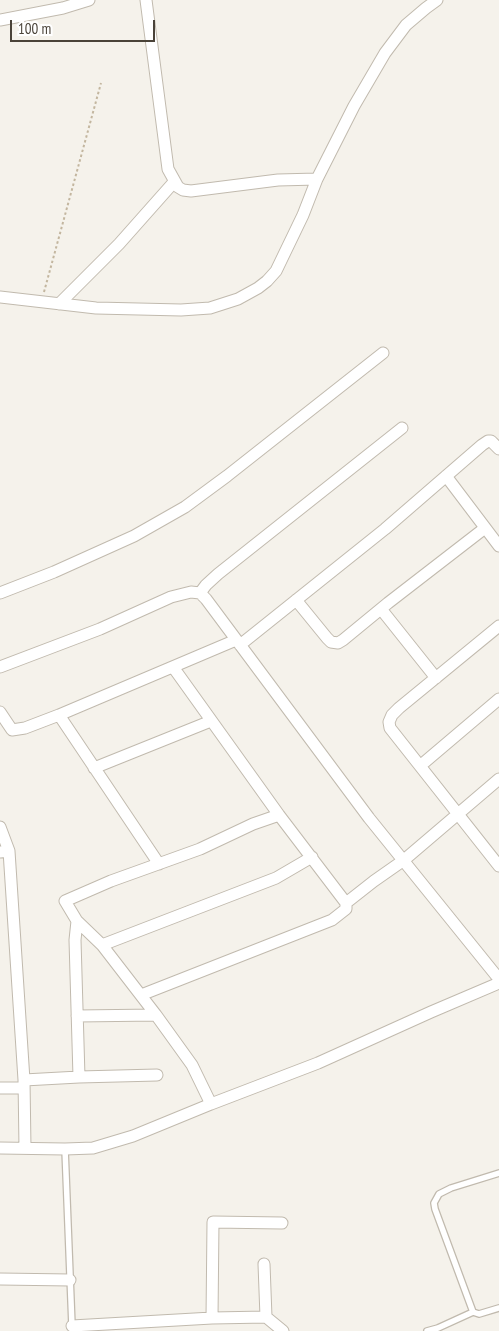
<!DOCTYPE html>
<style>
body{margin:0}
#map{position:relative;width:499px;height:1331px;overflow:hidden;background:#f5f2eb;font-family:"PT Sans Narrow",sans-serif}
canvas{display:block}
.scale{position:absolute;left:10px;top:20px;width:145px;height:22px;box-sizing:border-box;border:2px solid #4a4339;border-top:0;padding-left:6px;font-size:15px;line-height:18px;white-space:nowrap;color:#4a4339;-webkit-text-stroke:4px #fff;paint-order:stroke}
</style>
<div id="map">
<canvas width="499" height="1331"></canvas>
<div class="scale">100 m</div>
</div>
<script>
const c = document.querySelector('canvas').getContext('2d');
c.lineJoin = 'round';
function shape(rows) {
  const path = new Path2D();
  for (const r of rows) {
    path.moveTo(r[0], r[1]);
    for (let i = 2; i < r.length; i += 2) path.lineTo(r[i], r[i + 1]);
  }
  return path;
}
function strokePath(path, color, width, dash) {
  c.strokeStyle = color;
  c.lineWidth = width;
  c.lineCap = dash ? 'butt' : 'round';
  c.setLineDash(dash || []);
  c.stroke(path);
}
const lane = shape([
 [65,1149,72,1326],
 [499,1173,451,1188,439,1194,434,1203,435,1209,473,1312,479,1314,499,1308],
 [427,1331,438,1328,473,1312]
]);
const street = shape([
 [146,0,168,169,178,187,183,190,191,191,278,180,317,179],
 [0,20,63,8,89,0],
 [0,297,96,308,181,310,210,308,238,299,258,288,267,281,276,271,303,215,317,179,354,106,385,53,406,25,426,8,437,0],
 [59,304,119,244,174,182],
 [446,476,499,546],
 [0,593,54,572,134,536,185,507,227,476,383,353],
 [200,593,206,585,218,574,402,428],
 [296,600,327,638,331,642,338,643,343,640,388,603,485,528],
 [381,609,436,678],
 [499,626,399,708,392,715,389,722,390,728,499,866],
 [240,645,385,529,482,445,488,441,491,441,499,449],
 [0,667,100,629,171,597,191,592,200,593,206,599,369,818,499,979],
 [0,712,12,730,25,728,59,715,236,640],
 [59,715,159,864],
 [420,766,499,699],
 [94,768,211,721],
 [0,827,9,851],
 [0,852,9,851,24,1080],
 [346,903,374,881,404,860,499,779],
 [77,921,75,940,79,1077],
 [102,945,276,878,312,857],
 [141,995,332,920,346,909,346,903,279,815,173,667],
 [77,1016,156,1015],
 [0,1088,24,1088],
 [211,1104,318,1063,431,1012,499,983],
 [0,1148,65,1149,93,1148,133,1136,211,1104,192,1065,156,1015,102,945,77,921,65,901,111,881,200,849,253,824,279,815],
 [25,1148,24,1080,79,1077,157,1075],
 [0,1279,70,1280],
 [266,1317,283,1331],
 [212,1318,213,1222,282,1223],
 [72,1326,212,1318,266,1317,264,1264]
]);
strokePath(lane, '#c1baae', 8);
strokePath(street, '#c1baae', 13);
strokePath(shape([
 [44,292,101,83]
]), '#c3b69f', 2, [2.5, 2.5]);
strokePath(lane, '#fff', 5.5);
strokePath(street, '#fff', 11);
</script>
